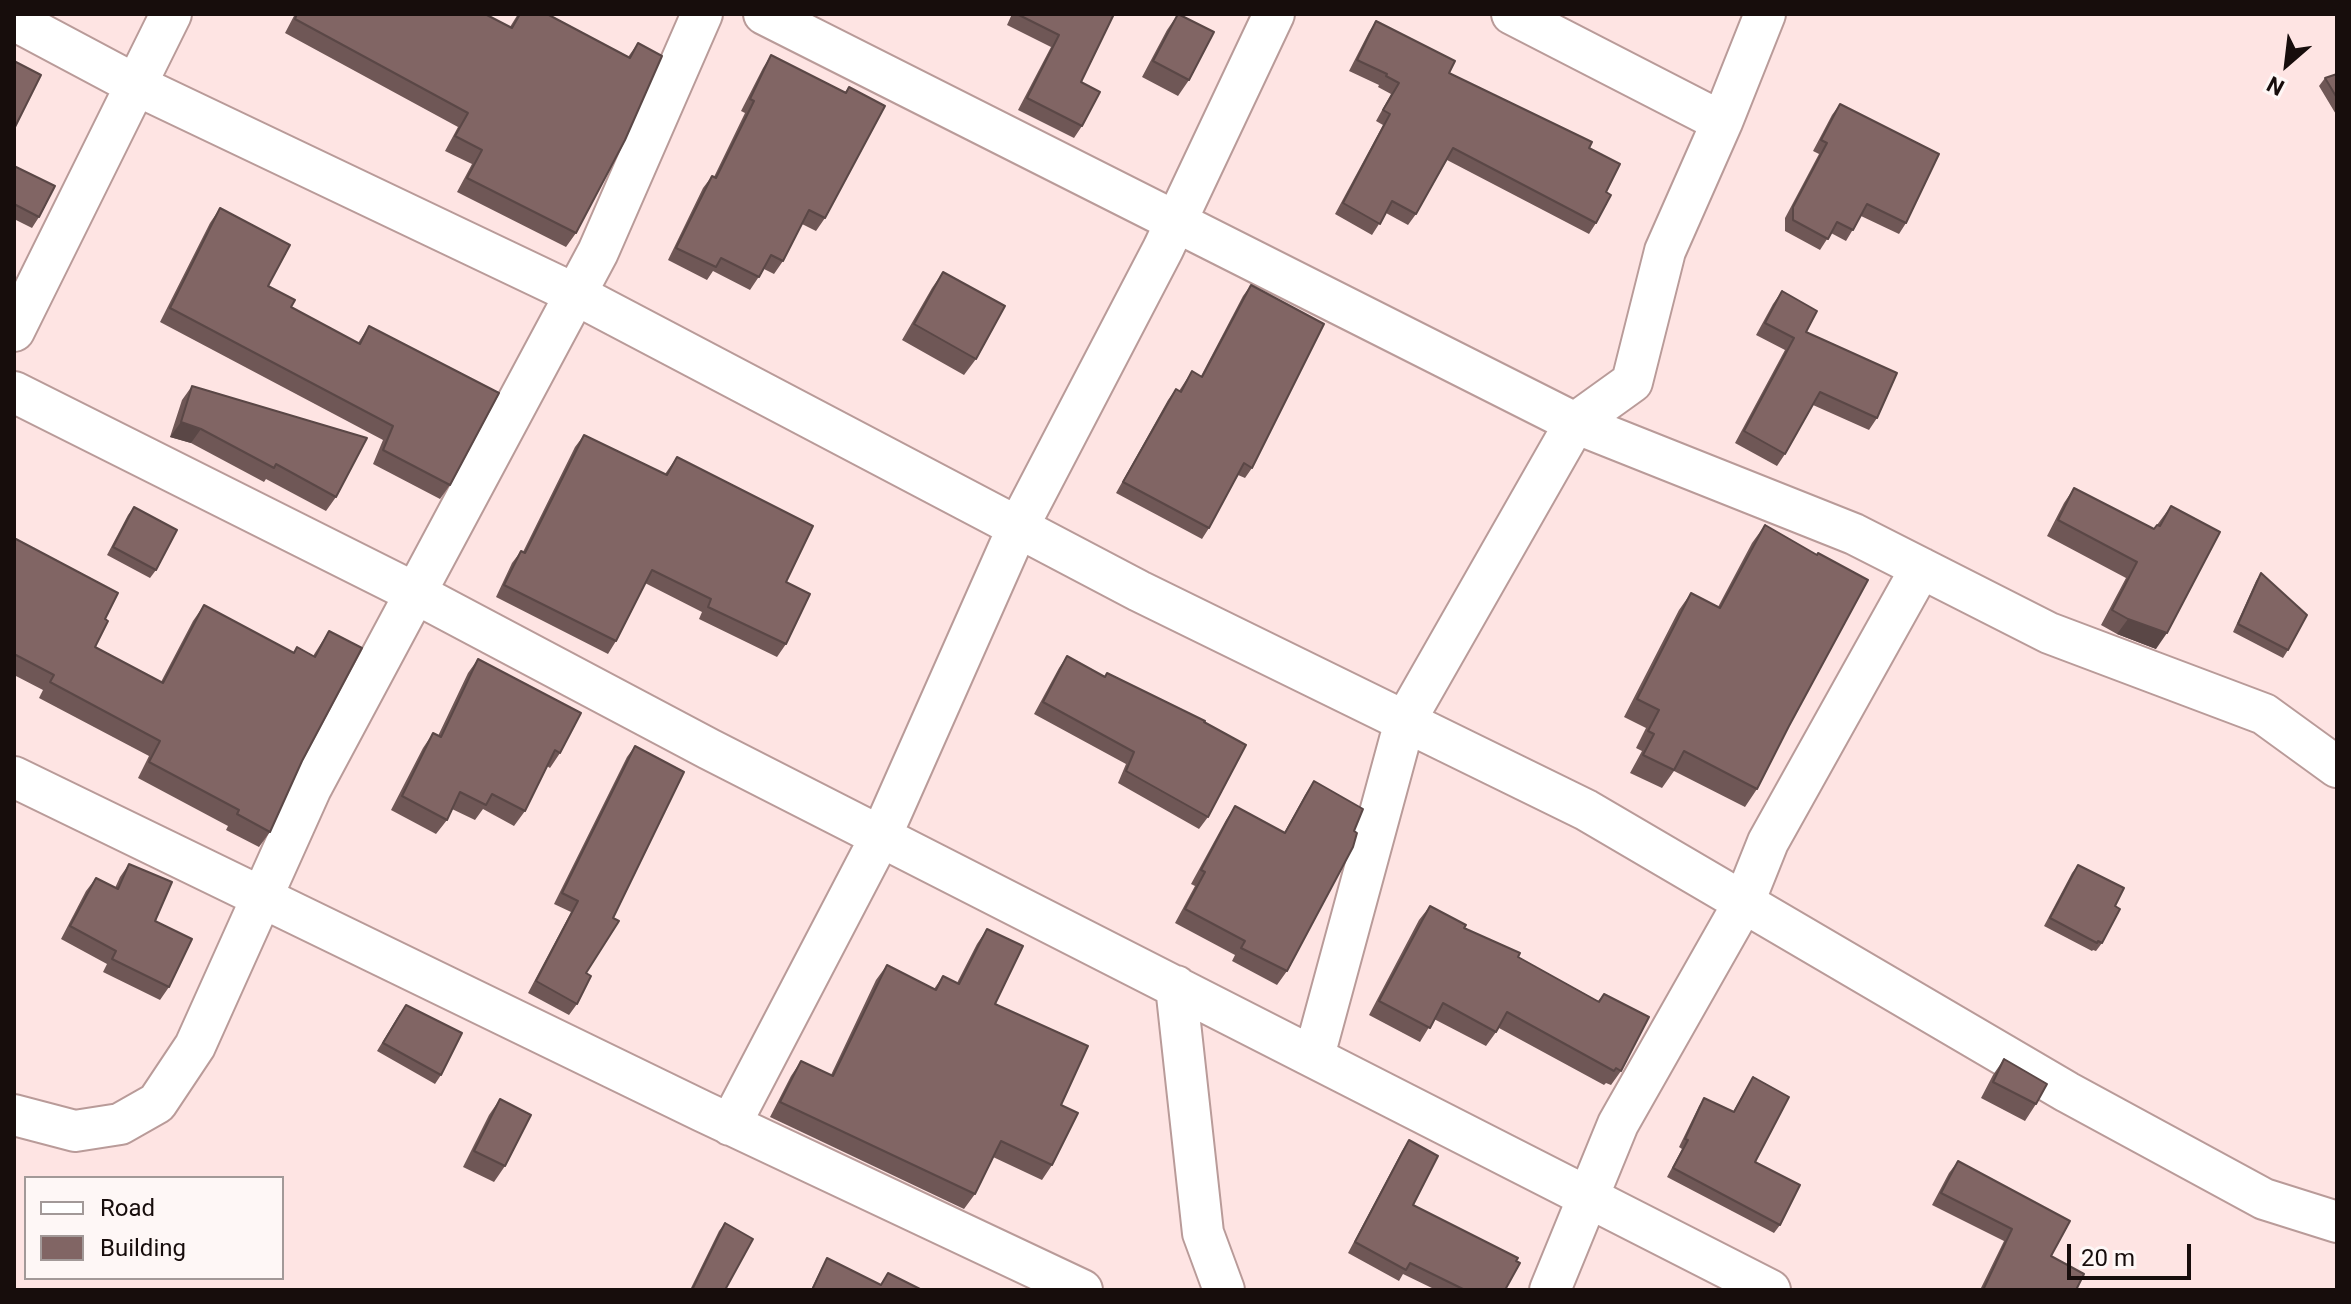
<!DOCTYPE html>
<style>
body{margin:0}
#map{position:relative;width:2351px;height:1304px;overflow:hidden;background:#fee4e3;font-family:Roboto,sans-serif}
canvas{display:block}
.frame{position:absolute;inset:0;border:16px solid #170d0c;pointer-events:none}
.legend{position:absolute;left:24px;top:1176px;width:260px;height:104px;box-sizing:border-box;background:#fef7f6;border:2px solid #a29998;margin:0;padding:10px 14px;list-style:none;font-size:24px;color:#170d0c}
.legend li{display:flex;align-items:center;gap:16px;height:40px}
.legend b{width:40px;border:2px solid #a29998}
.north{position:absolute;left:2247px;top:24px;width:80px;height:80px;-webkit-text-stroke:6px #fef7f6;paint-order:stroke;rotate:208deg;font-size:22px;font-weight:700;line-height:32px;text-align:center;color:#170d0c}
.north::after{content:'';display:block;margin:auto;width:28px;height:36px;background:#170d0c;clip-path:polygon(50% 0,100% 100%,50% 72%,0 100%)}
.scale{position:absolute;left:2067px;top:1244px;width:124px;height:36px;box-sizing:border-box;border:4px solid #170d0c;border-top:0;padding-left:10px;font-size:24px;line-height:28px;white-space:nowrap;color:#170d0c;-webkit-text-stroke:6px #fef7f6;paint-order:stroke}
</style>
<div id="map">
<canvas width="2351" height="1304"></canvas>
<div class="frame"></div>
<ul class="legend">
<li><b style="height:10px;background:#fff"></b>Road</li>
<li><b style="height:22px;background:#816564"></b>Building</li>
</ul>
<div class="north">N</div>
<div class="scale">20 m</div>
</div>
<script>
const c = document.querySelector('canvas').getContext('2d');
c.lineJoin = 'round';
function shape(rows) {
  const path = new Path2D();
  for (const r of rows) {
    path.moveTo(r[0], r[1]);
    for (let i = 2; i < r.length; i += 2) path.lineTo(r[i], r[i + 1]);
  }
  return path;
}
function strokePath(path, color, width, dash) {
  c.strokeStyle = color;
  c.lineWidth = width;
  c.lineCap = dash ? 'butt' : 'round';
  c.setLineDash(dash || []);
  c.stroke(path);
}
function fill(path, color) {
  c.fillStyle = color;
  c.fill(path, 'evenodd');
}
const minor = shape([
 [764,14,1575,423,1854,534,2049,633,2264,714,2337,767],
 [1512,14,1722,122],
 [14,20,136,85,575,294,1139,591,1586,810,2067,1092,2264,1199,2337,1222],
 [14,331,171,14],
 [14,392,415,593,709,749,1770,1290],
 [14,777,702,1111,1082,1290],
 [1176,986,1203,1233,1224,1290],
 [1314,1056,1405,721,1575,423,1632,382,1665,251,1722,122,1765,14],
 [14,1115,75,1131,120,1124,157,1103,195,1046,311,788,598,252,702,14],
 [730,1125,881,836,1018,527,1163,249,1274,14],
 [1550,1290,1618,1124,1744,902,1768,842,1921,568]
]);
strokePath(minor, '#b99b99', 44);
strokePath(minor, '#fff', 40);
fill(shape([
 [295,14,485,14,510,27,518,14,547,14,628,57,638,43,576,233,566,247,457,192,472,164,445,151,458,127,285,33],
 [1012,14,1114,14,1081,82,1082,126,1074,138,1018,110,1051,47,1007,25],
 [1178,14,1189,80,1178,96,1142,77,1167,30],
 [1376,21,1449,73,1589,148,1606,192,1596,223,1589,234,1447,160,1416,214,1408,225,1386,213,1372,235,1335,214,1383,125,1376,121,1391,94,1378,87,1379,85,1349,71,1369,32],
 [771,55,845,92,849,87,825,218,816,231,802,224,783,261,774,274,764,269,750,290,713,271,707,280,668,260,703,188,712,176,714,177,745,113,741,111,763,68],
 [2337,74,2337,116,2319,86,2325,78],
 [1840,104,1906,223,1899,234,1861,216,1846,241,1831,233,1820,250,1785,231,1785,218,1819,154,1813,151,1832,115],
 [14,166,39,217,32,228,14,219],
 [220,208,268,286,291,307,358,343,369,326,450,485,440,499,373,464,383,440,160,322,210,223],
 [943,272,976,359,964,375,902,340,932,288],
 [1251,285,1252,468,1245,478,1238,475,1209,528,1202,539,1116,493,1168,400,1176,389,1179,391,1192,371,1201,376,1243,296],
 [1782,291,1806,332,1877,418,1869,430,1813,405,1785,454,1777,466,1735,443,1785,350,1756,335,1773,304],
 [192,386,336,497,326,511,266,479,264,482,191,443,170,437,182,400],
 [584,435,665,474,677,457,786,582,786,644,777,657,699,619,702,612,645,583,616,641,608,654,496,597,512,563,521,551,523,552,575,447],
 [2074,488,2154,529,2171,506,2156,649,2117,634,2101,625,2126,578,2047,536,2064,503],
 [134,507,156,570,150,578,107,555,128,515],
 [1765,525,1789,726,1757,789,1745,807,1674,771,1662,788,1630,773,1642,751,1636,748,1646,728,1624,717,1679,610,1691,593,1718,607,1752,543],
 [14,538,105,619,95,647,161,682,193,621,204,605,293,653,297,647,313,656,329,631,302,761,270,832,259,847,226,830,228,826,138,778,149,756,39,698,43,690,14,675],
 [2261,573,2288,650,2283,658,2233,632,2256,581],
 [1067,656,1105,677,1204,722,1208,817,1199,829,1118,783,1126,764,1034,714,1059,668],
 [478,659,560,753,550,768,547,766,525,811,514,826,483,809,475,820,452,809,447,820,436,834,391,810,423,748,433,733,438,736,468,673],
 [635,746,577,1004,569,1015,528,993,571,912,554,904,627,757],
 [1314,781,1287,971,1277,985,1232,961,1235,955,1175,923,1195,886,1191,884,1226,820,1235,806,1284,833,1305,795],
 [129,864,155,921,169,987,160,1000,103,972,107,964,61,939,86,891,96,878,115,888,120,877],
 [2078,865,2115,906,2102,943,2096,951,2093,950,2092,951,2044,926,2072,873],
 [1430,906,1464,928,1598,1001,1604,994,1621,1071,1611,1085,1606,1083,1604,1085,1499,1028,1486,1046,1434,1019,1420,1042,1369,1015,1419,920],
 [987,929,995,1004,1061,1105,1052,1165,1042,1180,993,1157,975,1194,964,1209,770,1117,791,1076,801,1061,831,1075,876,980,887,965,934,989,943,976,957,983,977,944],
 [400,1013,441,1075,435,1084,377,1051],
 [2004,1059,2036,1104,2025,1121,1981,1098,1993,1075],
 [1753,1077,1755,1162,1780,1225,1774,1233,1667,1177,1682,1149,1679,1147,1699,1106,1704,1098,1733,1112],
 [500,1099,505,1166,494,1182,463,1167,489,1115],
 [1409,1140,1413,1205,1516,1261,1505,1290,1436,1290,1403,1274,1399,1281,1348,1253,1402,1151],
 [1958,1161,2051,1256,2076,1290,1980,1290,2004,1241,1932,1205,1949,1173],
 [725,1223,725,1290,690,1290,719,1231],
 [827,1258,880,1285,888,1273,922,1290,811,1290,822,1267]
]), '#6f5756');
fill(shape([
 [181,422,201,429,191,443,170,437],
 [2128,619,2167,633,2156,649,2117,634]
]), '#5a4746');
const building = shape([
 [297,14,485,14,512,28,520,14,547,14,630,58,638,43,662,56,625,140,576,233,467,178,482,150,455,136,468,113,295,19,297,14],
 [1017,14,1114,14,1081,82,1100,92,1082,126,1027,98,1059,35,1017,14],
 [1178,14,1214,32,1189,80,1153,61,1178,14],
 [1376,21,1455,61,1449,73,1592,142,1589,148,1620,164,1606,192,1611,195,1596,223,1453,148,1416,214,1392,201,1380,224,1343,203,1390,114,1383,110,1399,83,1386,76,1387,74,1357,60,1376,21],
 [771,55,846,93,849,87,885,106,825,218,809,210,783,261,771,255,759,277,721,258,716,267,676,248,712,176,716,178,754,101,750,99,771,55],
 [14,61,41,75,14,129,14,61],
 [2337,74,2337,98,2325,78,2337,74],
 [1840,104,1939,154,1906,223,1867,204,1853,230,1837,222,1828,239,1793,220,1793,207,1827,143,1821,140,1840,104],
 [14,166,55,186,39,217,14,204,14,166],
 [220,208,290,245,268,286,295,300,291,307,360,344,369,326,499,393,450,485,383,450,393,426,170,308,220,208],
 [943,272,1005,306,976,359,914,324,943,272],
 [1251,285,1324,324,1252,468,1244,463,1209,528,1123,482,1176,389,1181,392,1192,371,1202,377,1251,285],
 [1782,291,1817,311,1806,332,1897,373,1877,418,1820,392,1785,454,1744,431,1794,338,1765,323,1782,291],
 [192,386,367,438,336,497,276,464,274,468,201,429,181,422,192,386],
 [584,435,667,475,677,457,813,526,786,582,810,594,786,644,708,607,711,599,652,570,616,641,504,585,521,551,525,553,584,435],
 [2074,488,2154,529,2157,525,2160,526,2171,506,2220,532,2167,633,2128,619,2112,610,2137,562,2058,520,2074,488],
 [134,507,177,530,156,570,113,547,134,507],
 [1765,525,1817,555,1818,553,1868,580,1789,726,1757,789,1684,751,1674,770,1643,755,1654,734,1648,731,1659,710,1637,699,1691,593,1720,608,1765,525],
 [14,538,118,593,105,619,108,621,95,647,163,683,204,605,294,653,297,647,315,657,329,631,362,648,302,761,270,832,237,814,239,810,149,762,160,741,50,682,54,675,14,654,14,538],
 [2261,573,2307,615,2288,650,2238,624,2261,573],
 [1067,656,1105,677,1107,673,1205,721,1204,722,1246,745,1208,817,1126,771,1134,752,1043,702,1067,656],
 [478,659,581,713,560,753,555,750,525,811,492,794,486,805,460,792,447,820,402,796,433,733,441,737,478,659],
 [635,746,684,772,613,918,619,921,586,973,591,976,577,1004,536,981,578,901,562,893,635,746],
 [1314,781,1363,809,1354,831,1357,833,1353,847,1287,971,1241,948,1245,941,1185,909,1205,872,1201,870,1235,806,1285,833,1314,781],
 [129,864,172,882,155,921,192,939,169,987,112,959,116,951,70,926,96,878,118,889,129,864],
 [2078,865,2124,888,2115,906,2120,909,2102,943,2098,941,2097,943,2050,918,2078,865],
 [1430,906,1466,925,1464,928,1520,953,1518,957,1599,1002,1604,994,1649,1017,1621,1071,1616,1068,1614,1071,1507,1012,1496,1032,1443,1003,1430,1028,1379,1001,1430,906],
 [987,929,1023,946,995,1004,1088,1046,1061,1105,1078,1113,1052,1165,1001,1141,975,1194,780,1102,801,1061,833,1076,887,965,936,990,943,976,959,984,987,929],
 [406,1005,462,1033,441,1075,383,1043,406,1005],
 [2004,1059,2047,1084,2036,1104,1993,1082,2004,1059],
 [1753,1077,1789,1097,1755,1162,1800,1185,1780,1225,1673,1168,1688,1140,1685,1139,1704,1098,1734,1112,1753,1077],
 [500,1099,531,1115,505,1166,474,1151,500,1099],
 [1409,1140,1438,1156,1413,1205,1518,1258,1516,1261,1520,1263,1505,1290,1465,1290,1410,1263,1406,1270,1355,1242,1409,1140],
 [1958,1161,2070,1221,2051,1256,2084,1274,2076,1290,1983,1290,2012,1229,1941,1193,1958,1161],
 [725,1223,753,1239,725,1290,692,1290,725,1223],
 [827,1258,881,1285,888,1273,922,1290,812,1290,827,1258]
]);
fill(building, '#816564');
strokePath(building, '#5a4746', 2);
</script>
